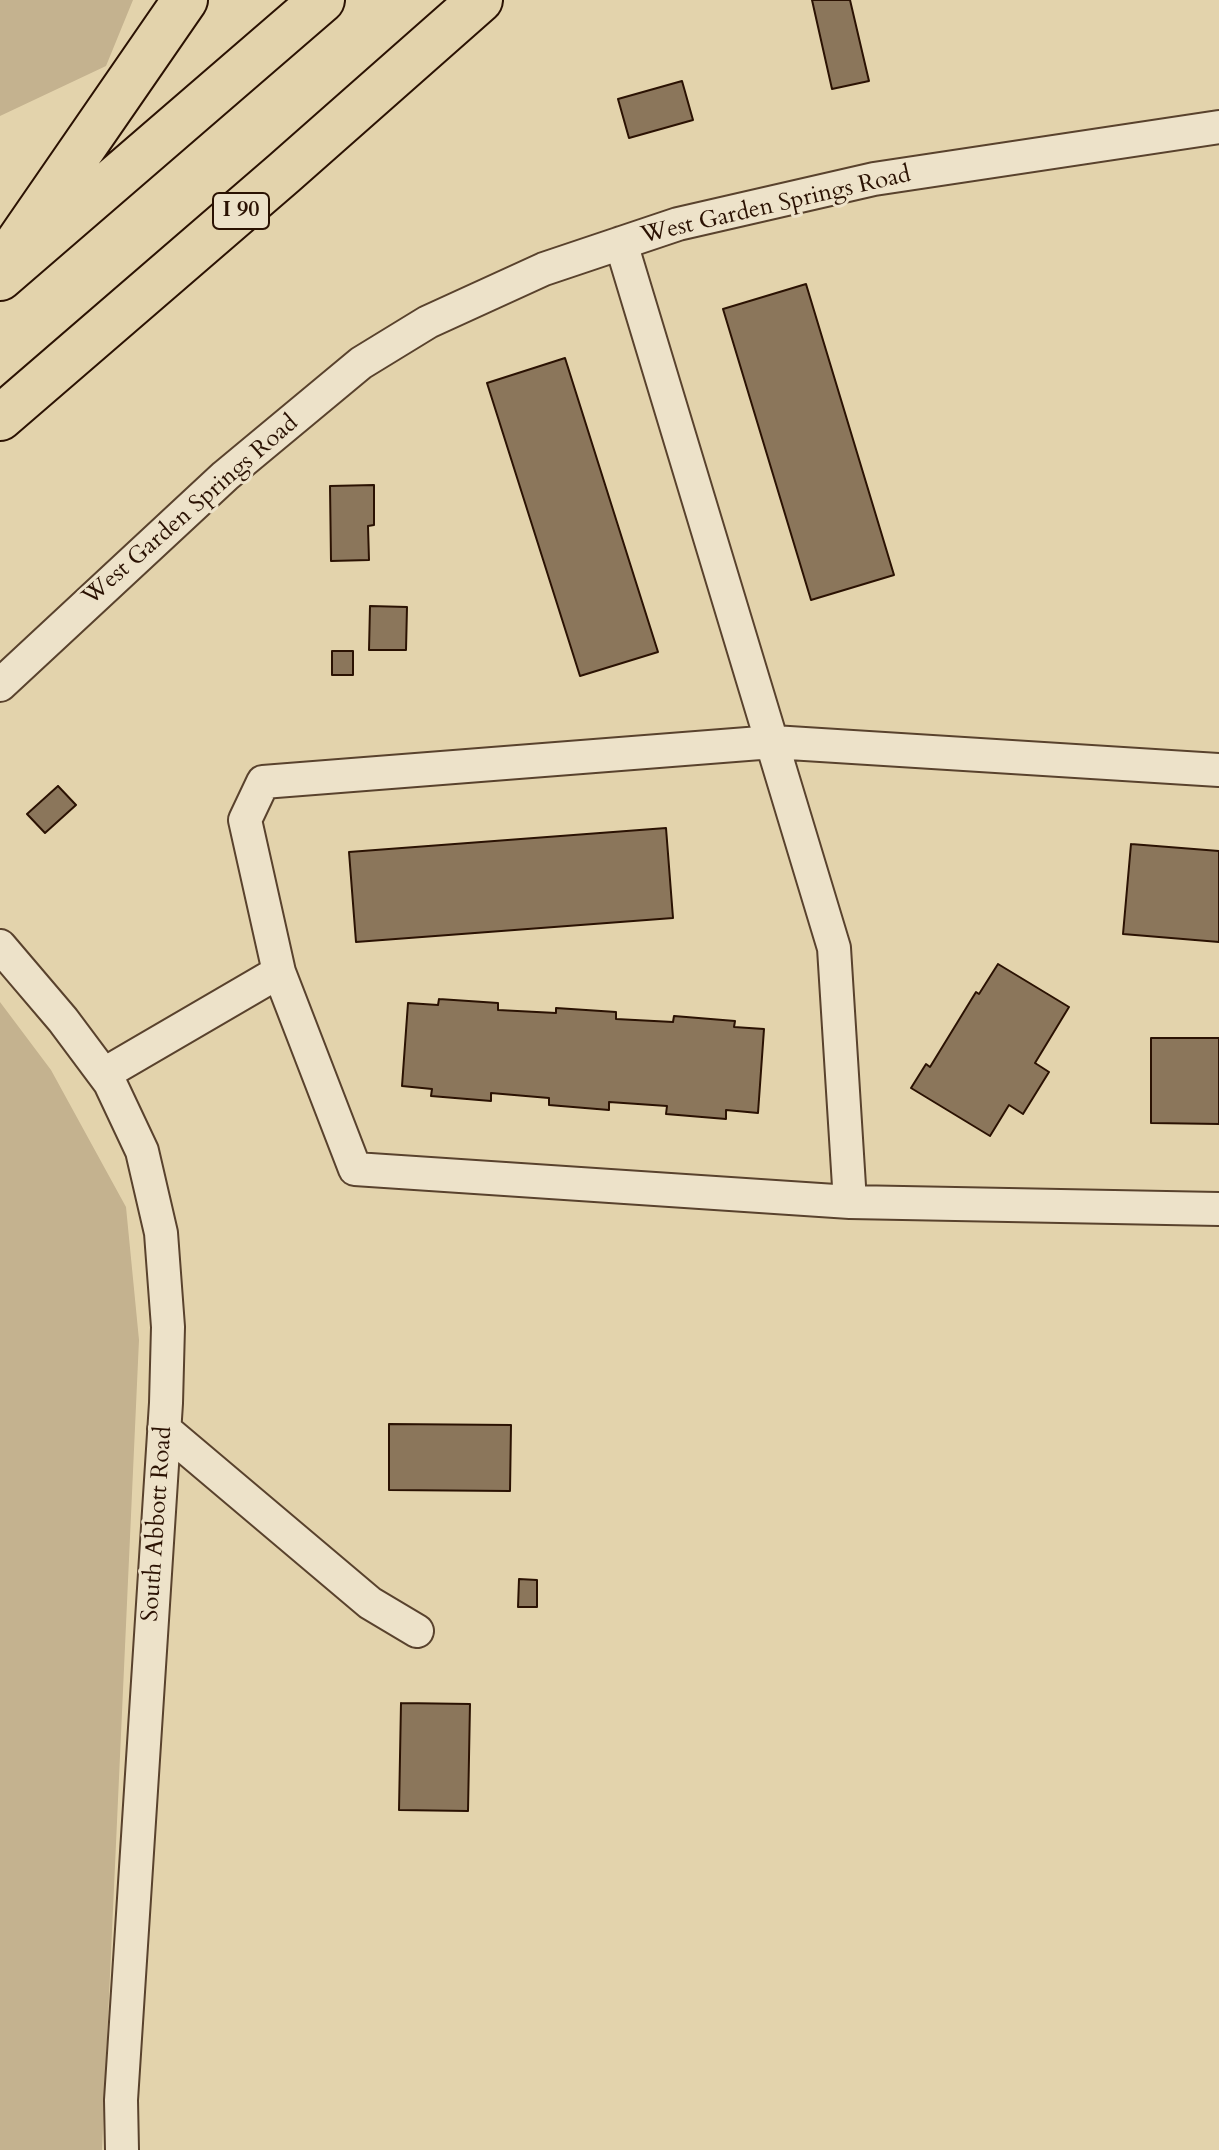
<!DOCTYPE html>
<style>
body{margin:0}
canvas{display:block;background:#e3d3ac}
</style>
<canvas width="1219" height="2150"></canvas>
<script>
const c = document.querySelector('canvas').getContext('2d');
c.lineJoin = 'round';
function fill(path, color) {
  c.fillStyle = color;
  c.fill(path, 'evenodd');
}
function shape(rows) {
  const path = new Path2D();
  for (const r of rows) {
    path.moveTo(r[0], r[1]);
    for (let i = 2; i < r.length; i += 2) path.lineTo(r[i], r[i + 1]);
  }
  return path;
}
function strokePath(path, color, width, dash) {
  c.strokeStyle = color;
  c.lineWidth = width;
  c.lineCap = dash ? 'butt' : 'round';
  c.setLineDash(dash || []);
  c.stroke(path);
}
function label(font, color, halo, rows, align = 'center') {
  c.font = font + ' Cardo,serif';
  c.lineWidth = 6;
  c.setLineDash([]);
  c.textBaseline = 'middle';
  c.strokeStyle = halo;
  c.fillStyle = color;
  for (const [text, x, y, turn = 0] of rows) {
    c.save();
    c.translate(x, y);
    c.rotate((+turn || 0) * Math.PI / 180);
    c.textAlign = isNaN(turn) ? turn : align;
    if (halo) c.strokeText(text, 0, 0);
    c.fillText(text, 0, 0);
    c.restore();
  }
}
fill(shape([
 [0,0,133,0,106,66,0,116],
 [0,1002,51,1070,126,1207,139,1340,102,2150,0,2150]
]), '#c4b28f');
const building = shape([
 [812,0,850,0,869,81,832,89,812,0],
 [682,81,693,120,629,138,618,99,682,81],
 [806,284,894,575,811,600,723,309,806,284],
 [565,358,658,652,580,676,487,383,565,358],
 [374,485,374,525,368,526,369,560,331,561,330,486,374,485],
 [370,606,407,607,406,650,369,650,370,606],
 [332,651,353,651,353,675,332,675,332,651],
 [58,786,76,805,45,833,27,814,58,786],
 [666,828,673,918,356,942,349,852,666,828],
 [1131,844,1219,851,1219,942,1123,934,1131,844],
 [998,964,1069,1007,1035,1063,1049,1072,1023,1114,1009,1105,990,1136,911,1088,926,1064,930,1067,976,992,979,994,998,964],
 [439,999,498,1003,498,1010,556,1013,556,1008,616,1012,616,1019,673,1022,674,1016,735,1021,734,1027,764,1029,758,1113,726,1110,726,1119,666,1114,667,1106,609,1102,609,1110,549,1105,549,1098,491,1093,491,1101,431,1096,432,1089,402,1086,408,1003,438,1005,439,999],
 [1151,1038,1219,1038,1219,1124,1151,1123,1151,1038],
 [389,1424,511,1425,510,1491,389,1490,389,1424],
 [519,1579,537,1580,537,1607,518,1607,519,1579],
 [401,1703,470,1704,468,1811,399,1810,401,1703]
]);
fill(building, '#8b765b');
strokePath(building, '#2b1203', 2);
const minor = shape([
 [621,243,834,948,850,1202,1219,1209],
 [0,685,225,476,361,363,428,322,544,269,678,224,874,179,1219,127],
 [0,946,63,1020,110,1083,142,1151,161,1233,168,1327,166,1403,121,2100,122,2150],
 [279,972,355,1169,850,1202],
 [104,1074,279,972,245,820,263,782,773,742,1219,770],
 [164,1429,370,1603,417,1631]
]);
const highway = shape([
 [16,245,185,0],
 [0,278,322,0],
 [0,418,284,173,480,0]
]);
strokePath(minor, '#59422d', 36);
strokePath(highway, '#2b1203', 48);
strokePath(minor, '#ede2c9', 32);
strokePath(highway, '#e3d3ac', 44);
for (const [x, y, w] of [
 [241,211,56]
]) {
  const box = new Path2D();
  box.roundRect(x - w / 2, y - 18, w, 36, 6);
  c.fillStyle = '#ede2c9';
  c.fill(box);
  strokePath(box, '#2b1203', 2);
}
label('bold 22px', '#2b1203', null, [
 ["I 90",241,211]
]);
label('24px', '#2b1203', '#ede2c9', [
 ["West Garden Springs Road",776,206,-13],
 ["West Garden Springs Road",191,511,-41],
 ["South Abbott Road",158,1524,-86]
]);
</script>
